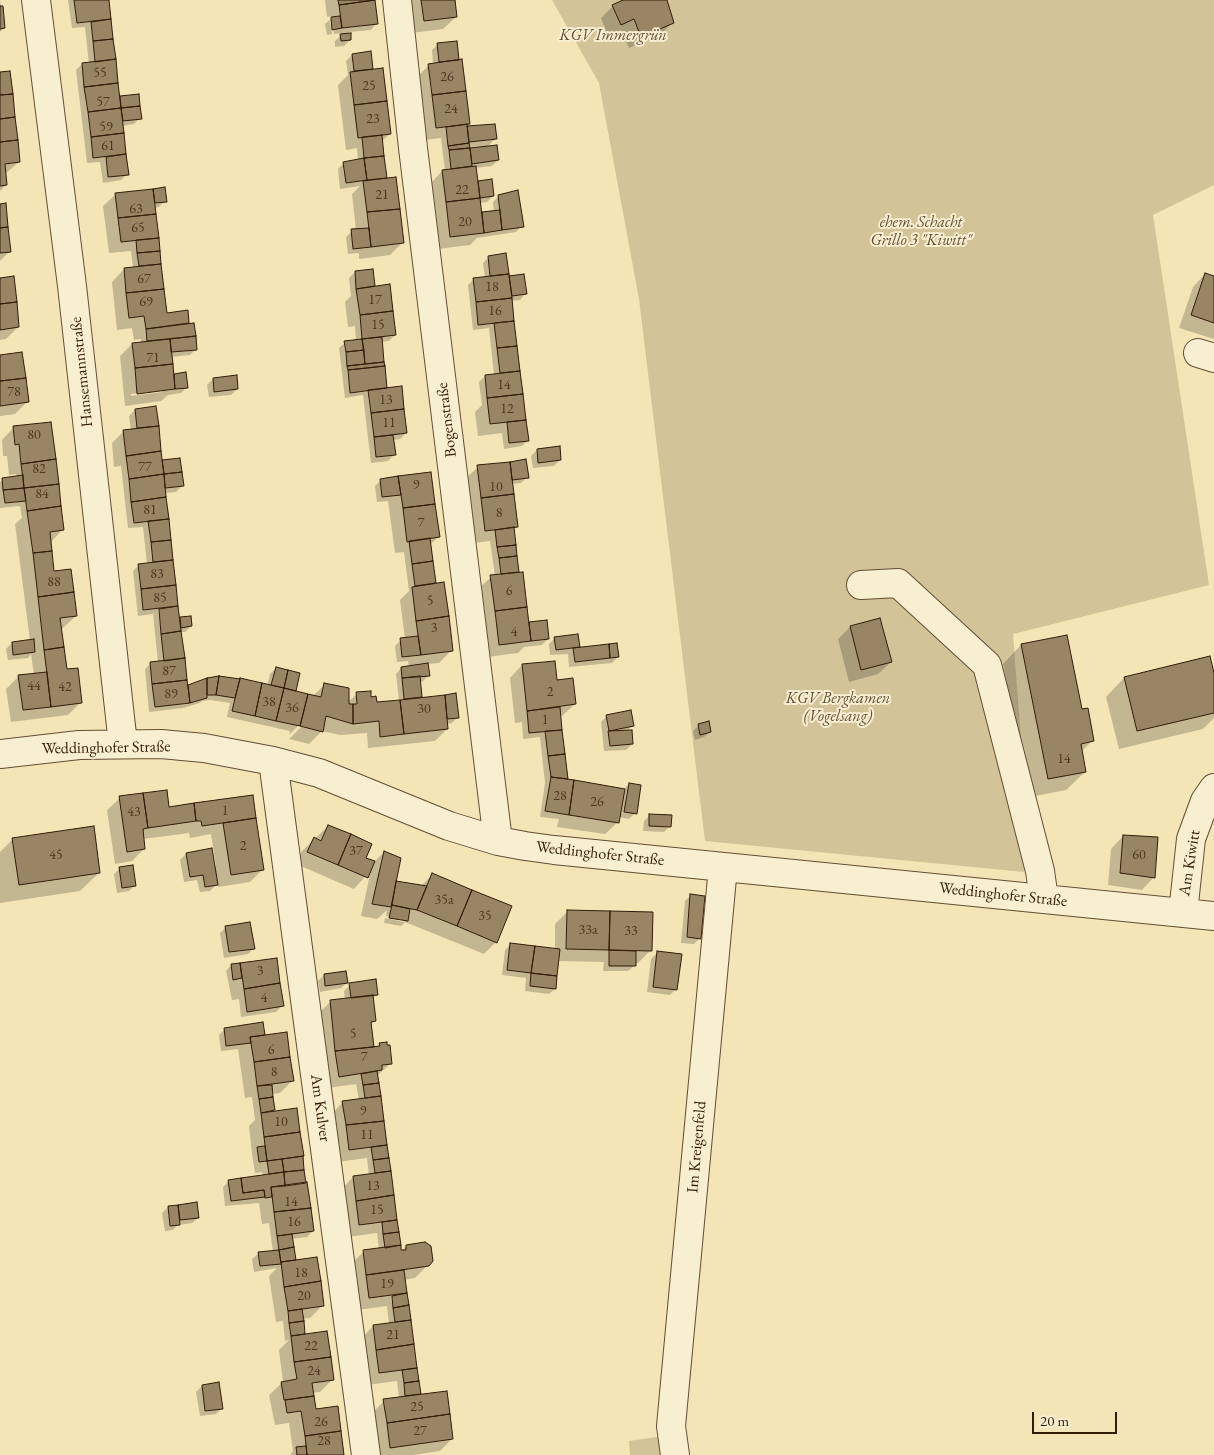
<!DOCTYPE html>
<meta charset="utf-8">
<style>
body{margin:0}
#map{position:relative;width:1214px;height:1455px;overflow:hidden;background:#f4e5b7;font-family:"EB Garamond",serif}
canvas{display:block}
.scale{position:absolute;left:1032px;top:1412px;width:85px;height:22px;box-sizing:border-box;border:2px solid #321c08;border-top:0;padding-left:6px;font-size:15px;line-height:18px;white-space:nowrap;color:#321c08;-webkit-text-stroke:4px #f8eed0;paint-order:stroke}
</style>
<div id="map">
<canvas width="1214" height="1455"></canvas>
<div class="scale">20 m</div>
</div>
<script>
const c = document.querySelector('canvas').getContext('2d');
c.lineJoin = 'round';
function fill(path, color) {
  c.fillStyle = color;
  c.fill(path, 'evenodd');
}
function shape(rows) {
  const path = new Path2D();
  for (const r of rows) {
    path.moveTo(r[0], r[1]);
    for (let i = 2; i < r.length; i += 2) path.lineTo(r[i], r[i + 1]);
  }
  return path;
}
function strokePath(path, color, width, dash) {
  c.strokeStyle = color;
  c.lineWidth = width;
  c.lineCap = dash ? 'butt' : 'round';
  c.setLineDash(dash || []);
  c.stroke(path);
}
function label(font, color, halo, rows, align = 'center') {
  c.font = font + ' "EB Garamond",serif';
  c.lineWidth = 4;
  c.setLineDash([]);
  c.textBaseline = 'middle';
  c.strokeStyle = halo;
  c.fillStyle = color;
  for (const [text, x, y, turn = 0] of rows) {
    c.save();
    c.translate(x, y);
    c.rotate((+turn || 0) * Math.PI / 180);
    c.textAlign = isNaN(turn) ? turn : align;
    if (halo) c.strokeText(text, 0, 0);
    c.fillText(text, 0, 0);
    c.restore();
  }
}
fill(shape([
 [552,0,1214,0,1214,185,1153,215,1209,585,1013,634,1023,767,1024,872,705,841,639,299,599,83],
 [663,1436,666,1455,630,1455,629,1441]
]), '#d3c399');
fill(shape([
 [0,0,4,28,0,32],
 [68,0,108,0,119,97,138,95,140,118,134,124,122,126,127,174,121,180,103,183,100,162,87,163,76,70,82,64,89,64,85,27,72,28],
 [325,0,374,0,376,24,371,30,349,32,350,40,344,46,335,47,335,41,343,33,334,34,332,21,330,21,332,34,327,35,325,24,334,16,327,17],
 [408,0,454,0,456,17,443,29,412,33],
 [626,0,665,0,673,22,660,35,629,48,621,30,608,36,601,18,613,6],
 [456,42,468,123,464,128,495,139,488,146,468,147,469,150,496,146,498,160,492,166,475,168,477,182,491,180,493,196,487,202,479,203,481,215,494,212,493,202,499,196,522,226,516,232,477,238,470,245,438,249,430,184,442,171,445,171,441,138,424,140,417,77,429,65,433,64,432,50,437,45],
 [352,55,372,68,369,71,390,134,381,142,385,177,383,180,402,243,390,255,359,259,359,253,348,254,346,237,352,231,356,230,352,194,360,186,340,189,338,169,344,163,358,161,357,148,346,150,338,85,348,75,346,61],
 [0,73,19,162,5,174,6,185,0,191],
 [164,189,165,201,159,207,154,208,160,263,158,265,166,314,188,322,185,325,193,324,196,349,190,355,171,357,173,377,174,375,187,387,181,393,168,395,161,401,125,406,120,356,132,344,141,343,141,339,134,340,132,328,117,330,112,282,124,269,133,268,131,251,109,253,103,206,116,194],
 [162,390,162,392,131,396,131,394],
 [0,205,10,251,0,261],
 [505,255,508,277,525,294,520,300,511,301,527,441,522,446,504,449,502,433,478,436,475,412,482,405,479,382,485,376,494,375,489,328,473,330,468,285,473,280,485,278,483,263,489,257],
 [372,270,374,288,395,335,389,341,381,342,386,390,406,433,400,439,393,440,394,455,388,461,371,463,363,395,345,398,339,348,345,343,356,341,355,326,348,327,345,302,351,296,349,278,355,272],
 [1205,274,1214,277,1214,339,1179,328,1193,287],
 [0,279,18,327,6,339,0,340],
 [0,356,27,402,15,414,0,416],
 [213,379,237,389,231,395,209,397,207,385],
 [155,407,161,462,182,486,176,492,165,493,179,619,190,617,191,626,185,632,180,632,187,687,208,679,267,686,270,674,276,668,299,674,295,692,313,696,325,684,348,702,357,694,370,698,375,704,399,701,396,674,401,668,409,667,408,661,397,662,395,646,401,640,405,639,400,600,409,591,404,552,395,553,388,501,377,502,375,486,381,480,400,477,438,537,430,545,435,583,433,585,452,650,439,663,427,664,428,676,422,682,419,682,421,697,419,699,458,717,452,723,447,724,447,729,435,741,368,748,367,733,340,735,322,731,309,744,289,739,305,723,303,721,289,735,290,731,227,717,230,703,210,700,202,701,200,703,183,708,149,712,145,669,151,663,158,662,153,614,138,616,133,571,139,565,147,564,143,527,128,528,121,466,114,467,112,443,124,431,131,430,129,416,135,410],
 [14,427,63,529,51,542,53,572,76,616,63,628,60,629,66,671,81,702,68,715,11,722,6,689,19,676,34,675,31,654,28,658,8,660,6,649,12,643,30,641,15,524,22,518,20,506,0,508,0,482,3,479,17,477,16,474,9,475,7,456,3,456,2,440],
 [537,450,560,460,554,466,533,468,531,456],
 [478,467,527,477,521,483,511,484,516,527,513,530,518,573,528,623,546,621,548,639,542,645,524,647,518,653,487,657,478,589,491,577,495,576,490,541,473,543,465,479],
 [850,627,891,662,878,674,849,682,838,639],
 [577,635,579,648,618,657,612,663,569,667,568,654,550,655,549,644,555,638],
 [1021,645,1093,740,1081,752,1085,772,1066,790,1030,797,1003,664],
 [1209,658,1214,678,1214,718,1203,729,1119,749,1106,697,1124,678],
 [522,665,556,681,575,704,562,716,560,716,567,781,623,790,629,784,635,813,629,819,619,817,618,822,605,834,557,827,559,819,540,817,545,783,540,737,523,739,522,722,515,723,510,678],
 [607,716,632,726,627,731,632,744,626,750,604,751,601,722],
 [699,725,710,732,704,737,695,740,693,731],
 [252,796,262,870,250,882,218,887,218,883,210,891,200,892,197,880,184,882,180,860,186,854,216,866,211,834,190,838,189,833,143,839,144,849,132,861,115,864,107,810,120,798,168,808],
 [650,815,670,826,664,832,643,831,644,821],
 [328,826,365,859,374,862,384,852,394,885,421,886,432,875,496,942,484,954,405,922,401,926,384,923,385,918,404,922,404,919,386,916,387,910,377,919,361,916,371,870,354,889,296,864,302,851],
 [1123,836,1154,877,1142,890,1108,885,1111,849],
 [13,839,99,873,80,891,0,903,0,852],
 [120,868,135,885,129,891,117,893,114,874],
 [691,895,700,938,694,944,681,943,685,901],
 [568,911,651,950,638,963,634,963,634,966,628,971,603,971,604,962,558,961,555,989,549,994,525,991,526,978,502,975,505,950,511,944,555,949,555,924],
 [226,927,254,948,248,954,224,958,220,933],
 [657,953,676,989,670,995,647,992,651,959],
 [240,964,282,1006,276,1012,241,1017,239,999,232,1000,226,971,231,965],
 [324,975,347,983,341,988,320,992,318,981],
 [350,985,377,994,372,999,375,1021,370,1025,373,1048,376,1048,380,1044,391,1063,377,1076,400,1252,406,1246,428,1265,415,1278,404,1280,416,1368,414,1369,419,1393,417,1396,452,1439,440,1451,414,1455,377,1455,372,1413,384,1401,399,1398,397,1381,367,1385,361,1339,373,1326,389,1324,387,1306,357,1310,351,1264,363,1252,379,1249,377,1233,347,1237,341,1190,353,1177,369,1175,367,1158,337,1162,331,1115,343,1102,359,1100,356,1084,327,1088,318,1014,330,1002,345,1000,344,991],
 [225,1029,264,1036,292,1081,280,1093,272,1094,274,1110,271,1112,301,1156,313,1231,307,1237,291,1239,294,1262,323,1305,310,1318,302,1319,304,1336,333,1379,320,1392,312,1393,315,1410,343,1455,290,1455,293,1451,289,1423,275,1425,269,1395,283,1382,279,1350,289,1340,285,1341,283,1321,276,1322,269,1276,277,1268,254,1272,252,1259,258,1254,273,1252,269,1223,262,1224,259,1203,225,1206,223,1187,229,1181,263,1176,262,1172,255,1173,252,1154,249,1126,255,1120,252,1097,245,1098,238,1049,221,1051,219,1035],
 [196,1204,198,1218,192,1223,178,1225,173,1230,165,1231,162,1213,168,1207],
 [202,1386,222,1408,216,1414,200,1416,196,1392]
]), '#0003');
const building = shape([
 [74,0,109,0,111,19,77,23,74,0],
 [338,0,375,0,339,5,338,0],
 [375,0,378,24,342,28,339,5,375,0],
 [421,0,455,0,457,17,424,21,421,0],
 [623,0,667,0,674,23,641,37,634,19,621,25,612,5,623,0],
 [0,6,3,6,5,28,0,29,0,6],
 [340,16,342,28,332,30,331,17,340,16],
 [111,19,113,39,93,41,91,22,111,19],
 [351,33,351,40,341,41,340,34,351,33],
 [113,39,116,59,95,62,93,41,113,39],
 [457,41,459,60,439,62,437,43,457,41],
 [371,51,373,69,354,71,352,54,371,51],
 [116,59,118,83,84,87,82,63,116,59],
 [462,59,466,91,432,95,428,64,462,59],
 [383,68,387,101,354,105,350,72,383,68],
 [10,71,13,94,0,95,0,72,10,71],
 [118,83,121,108,88,112,84,87,118,83],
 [466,91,470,124,436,128,432,95,466,91],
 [13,94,15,117,0,119,0,95,13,94],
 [139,94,140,106,121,108,120,96,139,94],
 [387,101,391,134,358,138,354,105,387,101],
 [140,106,142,119,123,121,121,108,140,106],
 [121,108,124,133,91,137,88,112,121,108],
 [15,117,18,140,0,142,0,119,15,117],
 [467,124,469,143,448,146,446,127,467,124],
 [495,124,497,139,469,142,467,126,495,124],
 [124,133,126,154,93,158,91,137,124,133],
 [382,135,384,156,364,158,362,137,382,135],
 [18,140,20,162,5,164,7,185,0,186,0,142,18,140],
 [469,143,470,148,449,150,448,146,469,143],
 [497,145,499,160,472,164,470,148,497,145],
 [470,148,472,166,451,169,449,150,470,148],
 [126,154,129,175,108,177,106,157,126,154],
 [384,156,387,178,367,180,364,158,384,156],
 [364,158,367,180,346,183,343,162,364,158],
 [476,166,480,198,446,202,442,170,476,166],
 [396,177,400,209,367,212,363,181,396,177],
 [492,179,494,196,480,198,478,181,492,179],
 [165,187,167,202,155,203,153,189,165,187],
 [153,189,156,214,118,218,115,193,153,189],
 [518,190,524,227,502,230,498,195,518,190],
 [480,198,484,233,450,237,446,202,480,198],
 [6,203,8,227,0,228,0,204,6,203],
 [400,209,404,243,371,247,367,212,400,209],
 [500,210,502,230,484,233,482,212,500,210],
 [156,214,159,238,121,242,118,218,156,214],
 [8,227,11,252,0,253,0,228,8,227],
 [369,228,371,247,353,249,351,229,369,228],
 [159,238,160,251,137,253,136,240,159,238],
 [160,251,161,264,139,266,137,253,160,251],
 [506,253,509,274,490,276,488,256,506,253],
 [161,264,164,289,126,293,124,268,161,264],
 [373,269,375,286,356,289,355,271,373,269],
 [1205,273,1214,276,1214,323,1191,315,1205,273],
 [509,274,512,298,476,302,473,278,509,274],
 [524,274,527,294,512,296,509,276,524,274],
 [14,276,17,302,0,304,0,278,14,276],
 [390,284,393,311,360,315,356,289,390,284],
 [164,289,167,313,188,310,189,323,146,329,144,316,129,318,126,293,164,289],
 [512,298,514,321,478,325,476,302,512,298],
 [17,302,19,327,0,330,0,304,17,302],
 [393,311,396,335,362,339,360,315,393,311],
 [514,321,517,346,497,348,494,323,514,321],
 [194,323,196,336,147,341,146,329,194,323],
 [196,336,197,350,171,352,170,339,196,336],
 [382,337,384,362,365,364,362,339,382,337],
 [170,339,173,364,135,368,132,343,170,339],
 [362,339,364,350,346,352,344,341,362,339],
 [517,346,520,371,500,373,497,348,517,346],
 [364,350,365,364,347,366,346,352,364,350],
 [22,352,26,378,0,381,0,355,22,352],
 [384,362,385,366,348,370,347,366,384,362],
 [173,364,175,389,137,394,135,368,173,364],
 [385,366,387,388,350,393,348,370,385,366],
 [520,371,523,394,487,398,485,375,520,371],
 [186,372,188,388,175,389,174,374,186,372],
 [237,375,238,389,214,392,213,378,237,375],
 [26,378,29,402,0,406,0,381,26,378],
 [402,386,404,409,371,413,368,390,402,386],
 [523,394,526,420,490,424,487,398,523,394],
 [156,406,159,426,137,428,135,409,156,406],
 [404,409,407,433,374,437,371,413,404,409],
 [526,420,529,441,509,443,507,422,526,420],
 [51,422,56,459,21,464,19,444,15,445,13,426,51,422],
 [159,426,161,451,126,456,123,430,159,426],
 [393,435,396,455,376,457,374,437,393,435],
 [560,446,561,460,538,463,537,449,560,446],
 [161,451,164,474,129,479,126,456,161,451],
 [180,458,182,472,164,474,162,460,180,458],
 [56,459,59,484,24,488,21,464,56,459],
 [526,459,529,478,512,480,510,462,526,459],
 [510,462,514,494,481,498,477,465,510,462],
 [182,472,184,486,165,488,164,474,182,472],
 [431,472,435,504,403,508,398,476,431,472],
 [164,474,166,497,131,502,129,479,164,474],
 [23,475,24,488,3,490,2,478,23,475],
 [398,476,401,495,382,497,380,479,398,476],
 [59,484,61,506,27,511,24,488,59,484],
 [24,488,26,501,5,503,3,490,24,488],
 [514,494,518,527,485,531,481,498,514,494],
 [166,497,169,519,134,523,131,502,166,497],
 [435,504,440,537,407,542,403,508,435,504],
 [61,506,64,530,50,532,52,551,33,553,27,511,61,506],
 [169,519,171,540,151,542,148,521,169,519],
 [514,527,516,545,497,547,495,530,514,527],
 [430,538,433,561,412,564,409,541,430,538],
 [171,540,173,560,153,562,151,542,171,540],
 [516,545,517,556,499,558,497,547,516,545],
 [52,551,54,571,71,569,74,592,38,597,33,553,52,551],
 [517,556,519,572,501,574,499,558,517,556],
 [173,560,176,585,141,589,138,564,173,560],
 [433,561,436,583,415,586,412,564,433,561],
 [523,572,527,607,495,611,490,575,523,572],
 [444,582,449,616,416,621,412,587,444,582],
 [176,585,178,606,143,610,141,589,176,585],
 [74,592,77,616,60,618,64,647,44,650,38,597,74,592],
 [178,606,181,631,161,634,159,609,178,606],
 [527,607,531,641,499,645,495,611,527,607],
 [191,616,192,626,181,628,180,617,191,616],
 [449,616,453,651,421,655,416,621,449,616],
 [880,618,892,662,861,670,850,626,880,618],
 [547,620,549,639,531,641,529,622,547,620],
 [181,631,185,658,164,661,161,634,181,631],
 [578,634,580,647,556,650,554,637,578,634],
 [1067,635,1082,709,1088,708,1094,741,1081,744,1086,772,1048,779,1021,644,1067,635],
 [418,636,421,655,402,657,400,638,418,636],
 [34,639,35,652,13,655,12,642,34,639],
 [617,643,619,657,610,658,609,644,617,643],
 [609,644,610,658,575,662,573,648,609,644],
 [64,647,67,669,78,668,82,703,51,707,44,650,64,647],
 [1210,656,1214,673,1214,713,1137,731,1124,677,1210,656],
 [185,658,187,680,152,684,150,662,185,658],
 [555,661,557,680,573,678,576,704,527,711,522,664,555,661],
 [428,663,430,676,402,678,401,667,428,663],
 [276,667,288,670,284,688,271,685,276,667],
 [288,670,300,673,296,691,284,688,288,670],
 [47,672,51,707,23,710,18,675,47,672],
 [219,676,240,679,235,698,216,695,219,676],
 [219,676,216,695,207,695,207,678,219,676],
 [420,676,422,697,404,699,402,678,420,676],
 [207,678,207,698,190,703,188,685,207,678],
 [240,678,262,683,255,716,232,711,240,678],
 [187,680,190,703,155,707,152,684,187,680],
 [262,683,284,688,276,721,255,716,262,683],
 [324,683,349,688,349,704,353,704,353,724,326,716,323,732,300,726,308,694,321,697,324,683],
 [284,688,308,694,300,726,276,721,284,688],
 [371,691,371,697,376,696,377,702,400,700,404,734,380,737,379,721,353,724,353,704,357,704,356,692,371,691],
 [456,693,459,718,447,719,445,695,456,693],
 [445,695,448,729,404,734,400,700,445,695],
 [560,707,562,730,529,733,527,711,560,707],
 [631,710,634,726,609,731,606,715,631,710],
 [709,721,711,732,700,735,698,724,709,721],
 [562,730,565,754,548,756,545,731,562,730],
 [632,730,633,744,610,746,608,731,632,730],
 [565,754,568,779,551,777,548,756,565,754],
 [551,777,574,780,569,815,545,811,551,777],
 [574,780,625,789,619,823,569,815,574,780],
 [629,783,641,785,637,814,624,812,629,783],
 [167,790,169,807,194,803,196,821,148,828,143,793,167,790],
 [143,793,148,828,143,829,145,849,127,852,119,796,143,793],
 [253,795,256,818,202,826,201,821,196,821,194,803,253,795],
 [649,814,672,815,671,827,649,826,649,814],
 [256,818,264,870,231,875,223,823,256,818],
 [328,825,351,834,338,865,307,852,314,837,321,841,328,825],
 [94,826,100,873,19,885,12,838,94,826],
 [351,834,372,844,366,858,375,861,368,878,338,865,351,834],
 [1123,835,1158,837,1155,878,1120,873,1123,835],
 [212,848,218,885,205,887,203,875,190,877,186,853,212,848],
 [384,851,401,858,391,907,372,904,384,851],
 [133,865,136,886,122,888,119,867,133,865],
 [432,873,472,890,457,926,417,910,432,873],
 [396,881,427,886,417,910,392,905,396,881],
 [472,890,512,906,497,943,457,926,472,890],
 [690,894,705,896,701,939,687,937,690,894],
 [392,905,410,909,408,921,389,918,392,905],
 [567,910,610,911,609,950,566,949,567,910],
 [610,911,653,912,652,951,609,950,610,911],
 [250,922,255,949,229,952,225,926,250,922],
 [510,943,535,946,531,973,507,970,510,943],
 [535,946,560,949,557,976,531,973,535,946],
 [609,950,636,951,636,966,609,966,609,950],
 [657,951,682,954,677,990,653,987,657,951],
 [277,958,280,983,244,989,240,963,277,958],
 [240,963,242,978,233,980,231,964,240,963],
 [346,971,348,983,325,986,324,974,346,971],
 [531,973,557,976,556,989,530,986,531,973],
 [376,979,378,995,351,998,349,983,376,979],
 [280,983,284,1006,247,1012,244,989,280,983],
 [373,995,376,1021,371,1022,374,1047,335,1051,330,1000,373,995],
 [263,1022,265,1035,250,1037,251,1043,226,1046,224,1028,263,1022],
 [287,1032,290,1057,254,1062,250,1037,287,1032],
 [387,1042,387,1045,390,1045,392,1064,382,1065,382,1070,339,1077,335,1051,380,1046,379,1043,387,1042],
 [290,1057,294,1081,257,1086,254,1062,290,1057],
 [377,1071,379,1083,363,1085,361,1074,377,1071],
 [379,1083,381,1096,365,1098,363,1085,379,1083],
 [272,1085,273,1097,259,1099,257,1086,272,1085],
 [381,1096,384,1121,346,1125,342,1101,381,1096],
 [273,1097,275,1110,261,1113,259,1099,273,1097],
 [297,1108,300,1132,264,1137,261,1113,297,1108],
 [384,1121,387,1145,349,1150,346,1125,384,1121],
 [300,1132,304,1156,267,1161,264,1137,300,1132],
 [387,1145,389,1158,373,1160,371,1147,387,1145],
 [265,1146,267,1161,259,1162,257,1147,265,1146],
 [303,1156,304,1170,284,1172,282,1159,303,1156],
 [389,1158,391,1171,375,1173,373,1160,389,1158],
 [282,1159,284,1172,269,1174,267,1161,282,1159],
 [304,1170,306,1183,285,1186,284,1172,304,1170],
 [391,1171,394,1195,356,1201,353,1176,391,1171],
 [284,1172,285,1186,271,1187,272,1197,265,1198,264,1190,243,1193,241,1178,284,1172],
 [241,1178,243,1193,264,1190,265,1197,231,1201,228,1180,241,1178],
 [307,1182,311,1208,274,1212,271,1187,307,1182],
 [394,1195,397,1220,359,1225,356,1201,394,1195],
 [197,1202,199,1218,180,1220,178,1205,197,1202],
 [178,1205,180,1225,170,1226,168,1206,178,1205],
 [311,1208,314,1231,277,1236,274,1212,311,1208],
 [397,1220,399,1232,383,1234,382,1222,397,1220],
 [399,1232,401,1245,385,1248,383,1234,399,1232],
 [292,1234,294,1247,279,1250,277,1236,292,1234],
 [425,1242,431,1246,433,1261,429,1266,366,1275,363,1250,401,1245,401,1250,406,1250,406,1245,425,1242],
 [294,1247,296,1260,281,1262,279,1250,294,1247],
 [279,1250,281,1264,260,1266,258,1252,279,1250],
 [317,1257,321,1281,284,1287,281,1262,317,1257],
 [404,1270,407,1293,369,1298,366,1275,404,1270],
 [321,1281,324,1306,288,1311,284,1287,321,1281],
 [407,1293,409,1305,393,1308,392,1296,407,1293],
 [409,1305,411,1320,395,1322,393,1308,409,1305],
 [302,1309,304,1321,289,1323,288,1311,302,1309],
 [411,1320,414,1344,376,1350,373,1325,411,1320],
 [304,1321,305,1334,291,1336,289,1323,304,1321],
 [327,1331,331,1357,294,1362,291,1336,327,1331],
 [414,1344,417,1368,379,1373,376,1350,414,1344],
 [331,1357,334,1380,312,1383,314,1396,284,1400,281,1382,297,1379,294,1362,331,1357],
 [417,1368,419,1381,404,1383,402,1370,417,1368],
 [419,1381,421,1394,405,1396,404,1383,419,1381],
 [219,1382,223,1409,205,1411,202,1385,219,1382],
 [447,1391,450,1414,387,1423,383,1399,447,1391],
 [314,1396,316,1409,338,1406,341,1431,305,1436,301,1411,287,1413,285,1400,314,1396],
 [450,1414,453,1439,390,1448,387,1423,450,1414],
 [341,1431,344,1455,307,1455,305,1436,341,1431],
 [306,1446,307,1455,297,1455,296,1447,306,1446]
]);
fill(building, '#978563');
strokePath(building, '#321c08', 1);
const minor = shape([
 [36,0,72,286,123,744],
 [397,0,413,148,498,841],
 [1198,353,1214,358],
 [861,585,898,583,987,665,1040,871,1044,899],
 [0,754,79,745,161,744,204,748,273,761,319,773,449,826,498,841,525,846,554,850,1214,916],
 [273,761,366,1455],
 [1183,913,1191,839,1205,801,1214,788],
 [675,1455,671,1426,723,867]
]);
strokePath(minor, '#624e34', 30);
strokePath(minor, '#f8eed0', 28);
label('14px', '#4b361f', null, [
 ["55",100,73],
 ["26",447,77],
 ["25",369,86],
 ["57",103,102],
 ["24",451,109],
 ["23",373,119],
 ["59",106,127],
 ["61",108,146],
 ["22",462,190],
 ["21",382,195],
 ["63",136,209],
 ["20",465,222],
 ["65",138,228],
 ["67",144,279],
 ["18",492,287],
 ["17",375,300],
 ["69",146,302],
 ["16",495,311],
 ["15",378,325],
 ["71",153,358],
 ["14",504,385],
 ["78",14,392],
 ["13",386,400],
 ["12",507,409],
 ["11",389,423],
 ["80",34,435],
 ["77",145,467],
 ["82",39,469],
 ["9",416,485],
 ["10",496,487],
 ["84",42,494],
 ["81",150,510],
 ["8",499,513],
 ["7",421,523],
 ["83",157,574],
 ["88",54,582],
 ["6",509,591],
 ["85",160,598],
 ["5",430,601],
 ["3",434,628],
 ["4",514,632],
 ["87",169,671],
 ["44",34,686],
 ["42",65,687],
 ["2",550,692],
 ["89",171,694],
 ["38",269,702],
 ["36",292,708],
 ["30",424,709],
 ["1",545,720],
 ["14",1064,759],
 ["28",560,796],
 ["26",597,802],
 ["1",225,811],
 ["43",134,812],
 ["2",243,846],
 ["37",356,851],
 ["45",56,855],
 ["60",1139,855],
 ["35a",444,900],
 ["35",485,916],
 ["33a",588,930],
 ["33",631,931],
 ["3",260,971],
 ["4",264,998],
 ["5",353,1034],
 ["6",271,1050],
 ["7",364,1057],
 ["8",274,1072],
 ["9",363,1111],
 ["10",281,1122],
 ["11",367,1135],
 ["13",373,1186],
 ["14",291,1202],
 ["15",377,1210],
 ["16",294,1222],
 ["18",301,1273],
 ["19",387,1284],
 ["20",304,1296],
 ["21",393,1335],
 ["22",311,1346],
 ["24",314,1371],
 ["25",417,1407],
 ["26",321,1422],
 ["27",420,1431],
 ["28",324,1441]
]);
label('italic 16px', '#624e34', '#f8eed0', [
 ["KGV Immergrün",613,36],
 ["ehem. Schacht",921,223],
 ["Grillo 3 \"Kiwitt\"",921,241],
 ["KGV Bergkamen",838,699],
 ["(Vogelsang)",838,717]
]);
label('16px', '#321c08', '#f8eed0', [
 ["Hansemannstraße",82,372,-96],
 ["Bogenstraße",447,420,-97],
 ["Weddinghofer Straße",106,748,-1],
 ["Weddinghofer Straße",600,854,6],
 ["Am Kiwitt",1190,863,-81],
 ["Weddinghofer Straße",1003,895,6],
 ["Am Kulver",320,1108,82],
 ["Im Kreigenfeld",697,1147,-85]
]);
</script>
